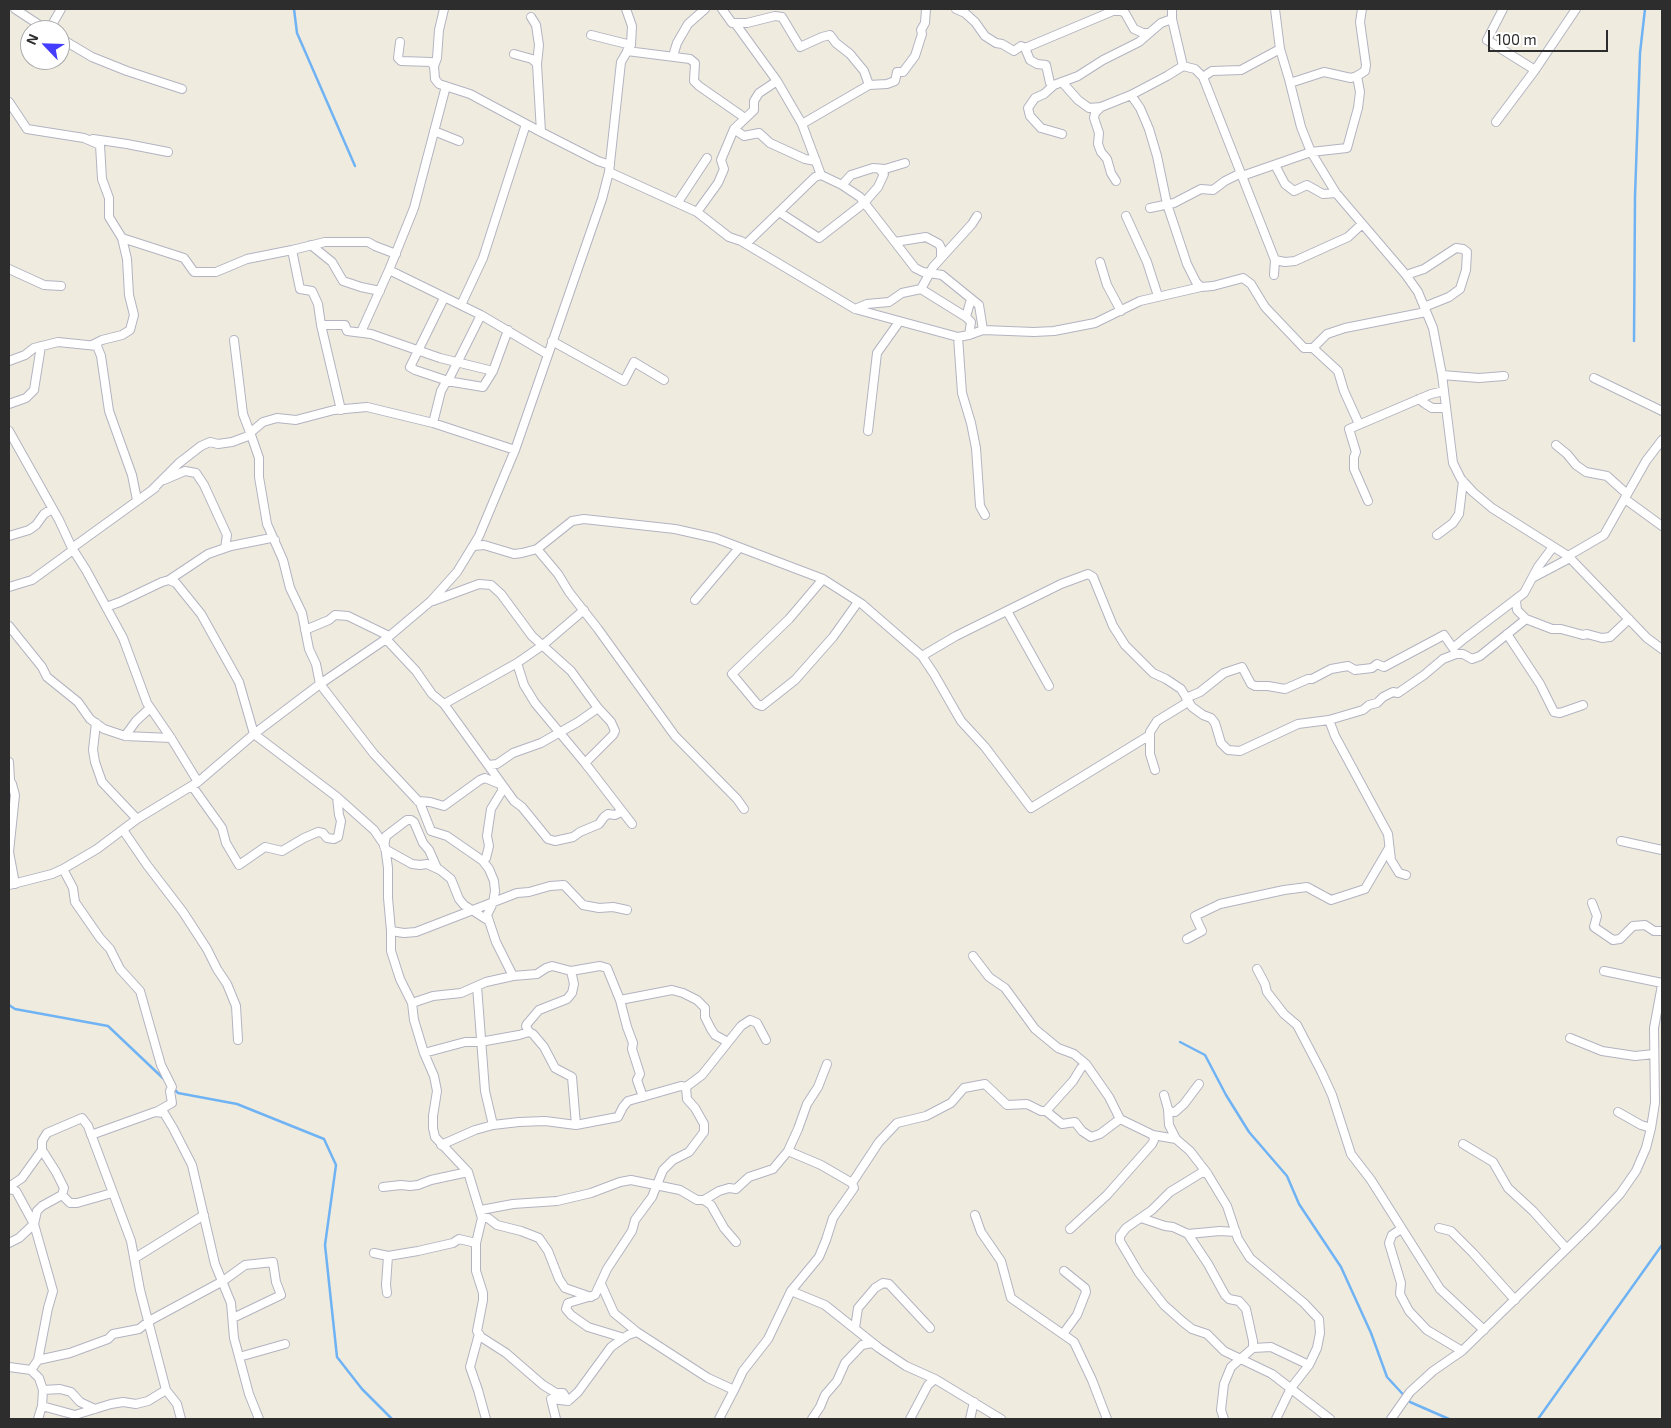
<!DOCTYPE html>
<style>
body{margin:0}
#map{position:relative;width:1671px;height:1428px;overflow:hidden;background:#efecdf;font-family:"Exo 2",sans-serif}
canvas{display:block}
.frame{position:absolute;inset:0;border:10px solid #2d2d2d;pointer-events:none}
.north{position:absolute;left:20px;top:20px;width:50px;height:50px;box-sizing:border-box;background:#fff;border:1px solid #ababab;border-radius:50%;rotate:294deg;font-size:14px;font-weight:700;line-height:20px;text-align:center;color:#2d2d2d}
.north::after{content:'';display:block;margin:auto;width:18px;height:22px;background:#443cff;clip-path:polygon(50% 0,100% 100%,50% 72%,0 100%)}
.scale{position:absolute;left:1488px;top:30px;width:120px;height:22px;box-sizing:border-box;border:2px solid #2d2d2d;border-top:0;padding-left:6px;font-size:15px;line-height:18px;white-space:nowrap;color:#2d2d2d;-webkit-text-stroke:4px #fff;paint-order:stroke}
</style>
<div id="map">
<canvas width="1671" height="1428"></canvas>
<div class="frame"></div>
<div class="north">N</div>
<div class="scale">100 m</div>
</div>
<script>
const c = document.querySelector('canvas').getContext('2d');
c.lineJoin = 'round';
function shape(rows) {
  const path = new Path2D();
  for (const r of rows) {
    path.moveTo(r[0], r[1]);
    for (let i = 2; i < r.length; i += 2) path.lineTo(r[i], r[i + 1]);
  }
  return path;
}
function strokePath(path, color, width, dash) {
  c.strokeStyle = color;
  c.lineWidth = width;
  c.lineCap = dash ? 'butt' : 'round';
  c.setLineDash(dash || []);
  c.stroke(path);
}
strokePath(shape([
 [294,9,297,33,355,166],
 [1634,341,1635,196,1640,53,1645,9],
 [9,1005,15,1009,108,1026,167,1082],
 [1180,1042,1205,1055,1226,1095,1249,1132,1287,1176,1299,1204,1341,1267,1371,1333,1387,1377,1410,1402,1449,1419],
 [173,1088,178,1093,237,1104,324,1139,336,1165,325,1245,337,1357,362,1389,392,1419],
 [1538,1419,1662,1245]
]), '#70b3f4', 2.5);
const minor = shape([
 [15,9,47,30],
 [722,9,732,23,735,23,777,81,802,124,821,175,842,185,860,197,915,268,923,272,942,275,979,305,983,330],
 [956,9,965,13,975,22,985,36,996,43,1002,44,1014,51,1021,46,1025,48,1030,60,1037,64,1046,65,1050,83,1054,85],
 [1275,9,1280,49,1289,79,1301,127,1311,152,1336,193,1406,275,1418,292,1433,328,1442,375,1453,463,1461,479,1473,492,1492,508,1568,556,1647,638,1662,649],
 [531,17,536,25,539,45,537,64],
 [735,23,747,23,775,16,782,17,800,47,822,37,830,35,836,43,850,54,864,71,869,85],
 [49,30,61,9],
 [591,35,631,45],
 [60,38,92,57,127,71,182,89],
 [400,42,398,58,401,61,431,62,434,66,435,79,439,84,470,94,541,132,598,161,610,165],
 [1025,48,1113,11,1121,11,1125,13,1134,29,1143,33,1149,33],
 [627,51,690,59,695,63,694,81,699,86,745,118],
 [514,54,532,59,537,64,541,132],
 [673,56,677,43,688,24,705,9],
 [434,66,437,58,439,30,444,9],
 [1183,66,1195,69,1203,77,1275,260,1274,275],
 [1535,70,1576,9],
 [1203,77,1212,71,1241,70,1280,49],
 [1062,82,1078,100,1089,108,1101,107,1131,95,1167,76,1183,66,1172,19,1172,9],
 [1290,83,1324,72,1351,78,1357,76,1365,71,1366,65,1360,22,1362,9],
 [446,86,414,208,389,270,481,315,547,354],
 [1131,95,1140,108,1149,129,1157,156,1167,204,1187,264,1196,282,1201,287,1213,286,1243,278,1251,284,1265,307,1304,348,1313,348,1327,334,1345,328,1426,312],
 [9,102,27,129,84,138,100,145,102,179,109,198,109,217,122,238,127,259,129,295,134,315,130,330,122,335,102,340,92,345],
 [1101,107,1095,113,1094,118,1099,133,1098,144,1101,152,1107,159,1111,173,1116,181],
 [1496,122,1535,70,1487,40,1503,9],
 [802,124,869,85,887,84,895,81,897,72,903,72,915,56,922,34,921,30,925,23,926,9],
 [734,129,744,136,759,133,770,143,805,159,816,161],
 [434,131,459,141],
 [1062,134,1041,128,1030,116,1028,108,1035,98,1044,94,1054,85,1078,76,1103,60,1139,42,1161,23,1172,19],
 [93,139,127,144,168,152],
 [1275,165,1285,184,1294,191,1307,185,1323,194,1336,193],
 [609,172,697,212,729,237,741,241,855,309,958,337,969,335,983,330,1034,332,1054,331,1095,323,1140,301,1201,287],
 [1242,176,1311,152,1347,148,1358,108,1360,92,1357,76],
 [842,185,851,175,873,168,885,169,905,163],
 [678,202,707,158],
 [1150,208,1174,203,1201,189,1213,190,1225,181,1241,173],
 [697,212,718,183,724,169,721,160,734,129,754,110,754,101,759,93,777,81],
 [779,212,819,238,864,203,878,187,884,174,879,169],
 [1126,216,1147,262,1158,296],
 [122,238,184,258,194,272,216,272,247,259,292,250,300,289,312,291,318,304,321,325,345,325,347,331,371,334,440,358,493,371],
 [895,242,926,237,939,244,941,248,941,258],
 [746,244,815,177,821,175],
 [311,245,332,262,343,281,361,287,380,291],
 [292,250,325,242,368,242,375,246,396,254],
 [1275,260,1285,262,1295,261,1348,237,1362,224],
 [1100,262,1107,285,1121,311],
 [9,269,44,285,61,286],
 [1406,275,1424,269,1456,248,1463,249,1467,252,1466,270,1460,289,1449,297,1424,307],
 [921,289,933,267,972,224,977,216],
 [444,298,410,367,415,370,448,381,481,315],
 [461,305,483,258,526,124],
 [855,309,867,304,889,302,902,293,921,289,966,317,971,322,969,335],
 [966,317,971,299],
 [321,325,341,410],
 [361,332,389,270],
 [958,337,962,393,971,423,976,448,980,506,985,515],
 [234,340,243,414,251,435],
 [552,341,624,381,634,362,664,380],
 [1313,348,1338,371,1344,391,1359,424],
 [9,361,25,355,34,348,58,342,97,346,101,356,109,411,132,475,137,500],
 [1442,375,1479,378,1504,376],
 [1594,378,1662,411],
 [1419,399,1424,403,1432,408,1446,408],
 [9,404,26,398,34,390,41,346],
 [433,423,441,391,446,382,453,382,483,387,493,371,508,330],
 [9,431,59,520,72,548,86,570,123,638,147,703,171,738,198,782],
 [868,431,877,353,899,322],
 [250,433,263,422,277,418,296,420,334,410,367,407,433,423,515,450],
 [1556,445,1567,454,1576,465,1586,472,1607,476,1627,494],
 [164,480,185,471,196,473,204,485,227,535,225,548],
 [152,490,179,463,201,446,210,442,218,444,232,442,251,435,259,458,259,477,267,524,283,560,290,588,302,613,309,649,316,664,320,684,374,754,420,803,431,831,447,836,483,861,489,869,494,881,495,891,493,903,487,915,496,942,513,976],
 [1625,499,1662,526],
 [1368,501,1354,469,1354,457,1356,452,1349,429,1431,394,1444,391],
 [1437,535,1453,523,1459,514,1463,481],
 [9,536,29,530,36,525,44,514,52,509],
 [474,546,484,545,514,554,522,553,537,549,572,521,584,519,675,529,715,538,823,579,862,604,922,656,934,674,961,721,985,747,1031,808,1150,735],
 [72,548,155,488],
 [537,549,558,574,569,592,598,629,675,736,737,799,744,809],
 [1568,556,1604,535,1646,461,1662,440],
 [1534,577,1570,558],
 [823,579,789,619,732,674,757,704,762,706,795,680,833,637,858,602],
 [169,580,208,554,231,546,271,538,275,540],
 [9,587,32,580,73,550],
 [695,600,739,548],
 [433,601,479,584,491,585,501,594,532,636,571,671,598,708,611,722,615,731,613,735,585,763],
 [1516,601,1517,610,1526,619,1552,629,1561,629,1583,635,1587,634,1602,638,1610,637,1629,619],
 [106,607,120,602,162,582,169,580,176,583,201,614,239,682,254,734,337,797,356,814,374,830,385,846,388,868,388,898,391,931,391,951,400,979,412,1003,414,1020,424,1053,434,1076,437,1091,433,1116,433,1128,435,1137,468,1172,482,1218,476,1243,476,1271,483,1293,483,1300,477,1331,481,1337,506,1353,543,1385,556,1393,563,1393,568,1401,578,1392,611,1347,628,1335,637,1332],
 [1007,611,1049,686],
 [9,626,42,667,47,677,78,702,90,719,104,729,125,736,171,738],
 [305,630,329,620,335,615,348,616,389,636],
 [1507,634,1540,684,1554,712,1560,713,1583,705],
 [386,639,416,671,432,694,444,704,514,801,522,807,548,839,555,841,573,837,580,832,599,824,604,817,608,814,615,815,621,812],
 [922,656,956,636,1061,584,1088,574,1093,577,1113,626,1125,645,1153,673,1166,679,1181,689,1192,707,1203,715,1211,718,1215,723,1221,743,1228,750,1240,751,1298,724,1329,720,1335,736,1388,834,1391,860,1399,873,1406,875],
 [517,663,524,685,535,703,585,763,632,824],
 [1186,698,1200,692,1224,673,1242,667,1251,684,1255,686,1268,686,1285,689,1308,679,1312,679,1331,669,1348,666,1355,670,1372,668,1377,664,1384,667,1444,635,1453,648,1465,638,1524,593,1538,567,1553,547],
 [444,704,517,663,543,645,584,610],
 [1329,720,1363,710,1369,705,1377,703,1383,697,1393,692,1398,693,1424,675,1443,659,1456,654,1463,654,1472,659,1480,656,1526,619],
 [96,723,93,750,95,762,102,782,137,819],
 [125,736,136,721,150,708],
 [9,762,10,780],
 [489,765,497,764,513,753,541,743,578,722,598,708],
 [1155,770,1150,754,1150,732,1157,721,1188,702],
 [9,780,12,784,15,795,9,852,15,884],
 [192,786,222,828,226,843,239,865,265,847,282,851,304,838,318,832,323,833,327,838,334,839,338,837,341,821,339,815,337,797],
 [418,801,430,802,444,806,480,780,485,778,502,785,502,791,491,809,487,836,489,846,486,858,483,861],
 [123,830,147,865,183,912,207,949,217,969,227,984,236,1006,238,1040],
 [1621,841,1662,850],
 [384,846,386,836,407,820,411,820,414,822,423,843,429,850,437,868],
 [385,849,412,864,420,865,427,864,440,870,451,879,459,899,464,905,489,921],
 [63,869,73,888,75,902,100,938,110,949,120,969,140,991,161,1065,172,1087,170,1091,172,1103,156,1112],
 [9,885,52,874,63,869,97,849,137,819,198,782,254,734,320,684,386,639,431,601,457,572,479,536,515,450,602,199,609,172,621,62,631,45,632,26,626,9],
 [1592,903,1597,916,1594,927,1613,940,1620,939,1633,926,1645,925,1654,931,1662,931],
 [391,931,404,933,416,932,517,893,529,892,550,886,564,885,583,905,599,908,613,907,627,910],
 [1187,939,1202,931,1195,916,1220,904,1284,890,1307,887,1331,900,1365,889,1389,848],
 [973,956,989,977,1005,988,1035,1029,1058,1048,1074,1054,1086,1064,1109,1097,1120,1119,1153,1135,1176,1139],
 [1257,969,1265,984,1267,992,1284,1014,1297,1025,1322,1073,1332,1095,1351,1154,1371,1180,1440,1289,1484,1330],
 [1604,971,1662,983],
 [477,986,485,1091,493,1125],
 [620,1000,672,990,683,993,697,1000,705,1008,705,1017,711,1029,715,1035,728,1042],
 [412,1003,433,996,461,993,486,982,513,976,537,974,546,968,552,966,571,971,600,966,607,968,620,1000,627,1027,633,1043,632,1049,640,1074,637,1080,643,1097],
 [529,1032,526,1026,527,1024,539,1010,567,999,572,993,574,984,571,971],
 [1570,1038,1602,1051,1635,1056,1654,1054],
 [424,1053,465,1042,480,1042,519,1035,529,1032,533,1034,544,1047,555,1068,572,1077,576,1125],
 [1164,1095,1168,1109,1169,1125,1176,1139,1190,1151,1207,1173,1227,1206,1238,1239,1250,1258,1304,1303,1319,1319,1320,1333,1317,1348,1309,1365,1291,1388,1276,1419],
 [1168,1109,1171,1112,1175,1112,1184,1104,1199,1084],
 [1046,1111,1073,1081,1081,1068,1086,1064],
 [1618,1112,1641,1125,1651,1128],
 [91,1135,155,1112,164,1113,173,1128,192,1165,215,1264,231,1303,234,1338,249,1394,259,1419],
 [1463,1144,1493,1162,1508,1188,1533,1211,1566,1248],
 [441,1145,475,1130,493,1125,519,1122,545,1121,576,1125,618,1117,623,1107,628,1101,681,1086,686,1087,702,1075,741,1026,750,1020,757,1023,766,1040],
 [788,1151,821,1165,852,1183],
 [1207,1173,1201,1173,1170,1192,1152,1210,1126,1228,1120,1236,1120,1241,1139,1273,1164,1305,1183,1322,1192,1329,1207,1334,1224,1351,1272,1374,1330,1419],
 [9,1187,22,1178,42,1150],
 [383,1187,401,1185,410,1186,418,1185,431,1180,468,1172],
 [9,1189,16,1191,34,1224,53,1291,48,1308,38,1360,31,1370],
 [62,1195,70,1203,77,1203,112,1193],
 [704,1200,711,1205,724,1228,736,1242],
 [481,1210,513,1204,557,1201,591,1193,620,1182,631,1180,680,1190,697,1200,704,1200,719,1191,729,1188,736,1189,749,1177,773,1169,788,1151,798,1129,807,1104,818,1087,827,1064],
 [975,1215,981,1232,1001,1261,1011,1298,1074,1342,1092,1380,1107,1419],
 [482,1218,488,1218,497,1225,521,1231,539,1238,548,1251,559,1279,565,1288,591,1297],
 [1141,1218,1165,1226,1173,1227,1188,1234,1220,1231,1236,1232],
 [1439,1228,1451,1231,1473,1253,1515,1300],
 [1070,1229,1107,1195,1152,1144,1154,1140,1153,1135],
 [1401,1229,1392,1235,1389,1243,1401,1283,1400,1294,1409,1311,1427,1330,1462,1351],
 [1188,1234,1208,1264,1225,1295,1229,1299,1239,1301,1246,1309,1253,1341,1253,1348,1231,1367,1224,1384,1221,1410,1224,1419],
 [9,1243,19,1238,34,1224,37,1211,42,1206,62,1195,64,1188,56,1172,42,1150,42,1141,47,1133,82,1118,88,1126,131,1241,140,1290,166,1390,177,1404,181,1419],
 [374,1253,388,1256,418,1251,453,1243,459,1239,476,1243],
 [135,1258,204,1215],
 [601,1284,614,1313,637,1332,708,1378,734,1390,719,1419],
 [791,1291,825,1305,879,1348,906,1366,935,1379,1001,1419],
 [387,1293,386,1285,388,1256],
 [855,1328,858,1308,875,1288,883,1283,889,1284,930,1328],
 [479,1334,470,1367,478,1390,486,1419],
 [1063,1334,1077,1315,1086,1292,1085,1288,1064,1271],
 [624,1338,588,1327,571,1315,566,1309,568,1303,595,1295,607,1269,632,1231,635,1220,652,1197,663,1170,673,1160,689,1152,704,1132,704,1124,695,1108,687,1099,686,1087],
 [1253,1348,1271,1347,1309,1365],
 [239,1357,285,1344],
 [38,1360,70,1353,108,1339,113,1334,139,1329,149,1321,223,1281,245,1265,273,1262,276,1282,281,1295,233,1318],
 [9,1367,31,1370,39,1378,43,1390,42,1406,38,1419],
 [43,1390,60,1389,71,1392,80,1402,95,1409],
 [734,1390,743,1371,768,1339,791,1291,819,1257,826,1240,833,1218,854,1188,852,1183,879,1142,897,1123,926,1116,951,1103,964,1088,985,1084,1007,1105,1027,1104,1041,1111,1046,1111,1062,1124,1075,1122,1082,1131,1091,1137,1100,1134,1120,1119],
 [42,1406,75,1415,111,1404,123,1402,136,1404,148,1401,166,1390],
 [556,1419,551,1399,568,1401],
 [812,1419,820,1407,825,1395,837,1381,845,1363,862,1345,872,1343],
 [910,1419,928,1385,935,1379],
 [970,1419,974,1402],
 [1391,1419,1410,1392,1433,1371,1462,1351,1591,1225,1620,1194,1636,1171,1646,1148,1651,1128,1655,1103,1654,1028,1662,985]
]);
strokePath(minor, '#b3b3c1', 10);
strokePath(minor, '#fff', 8);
</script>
